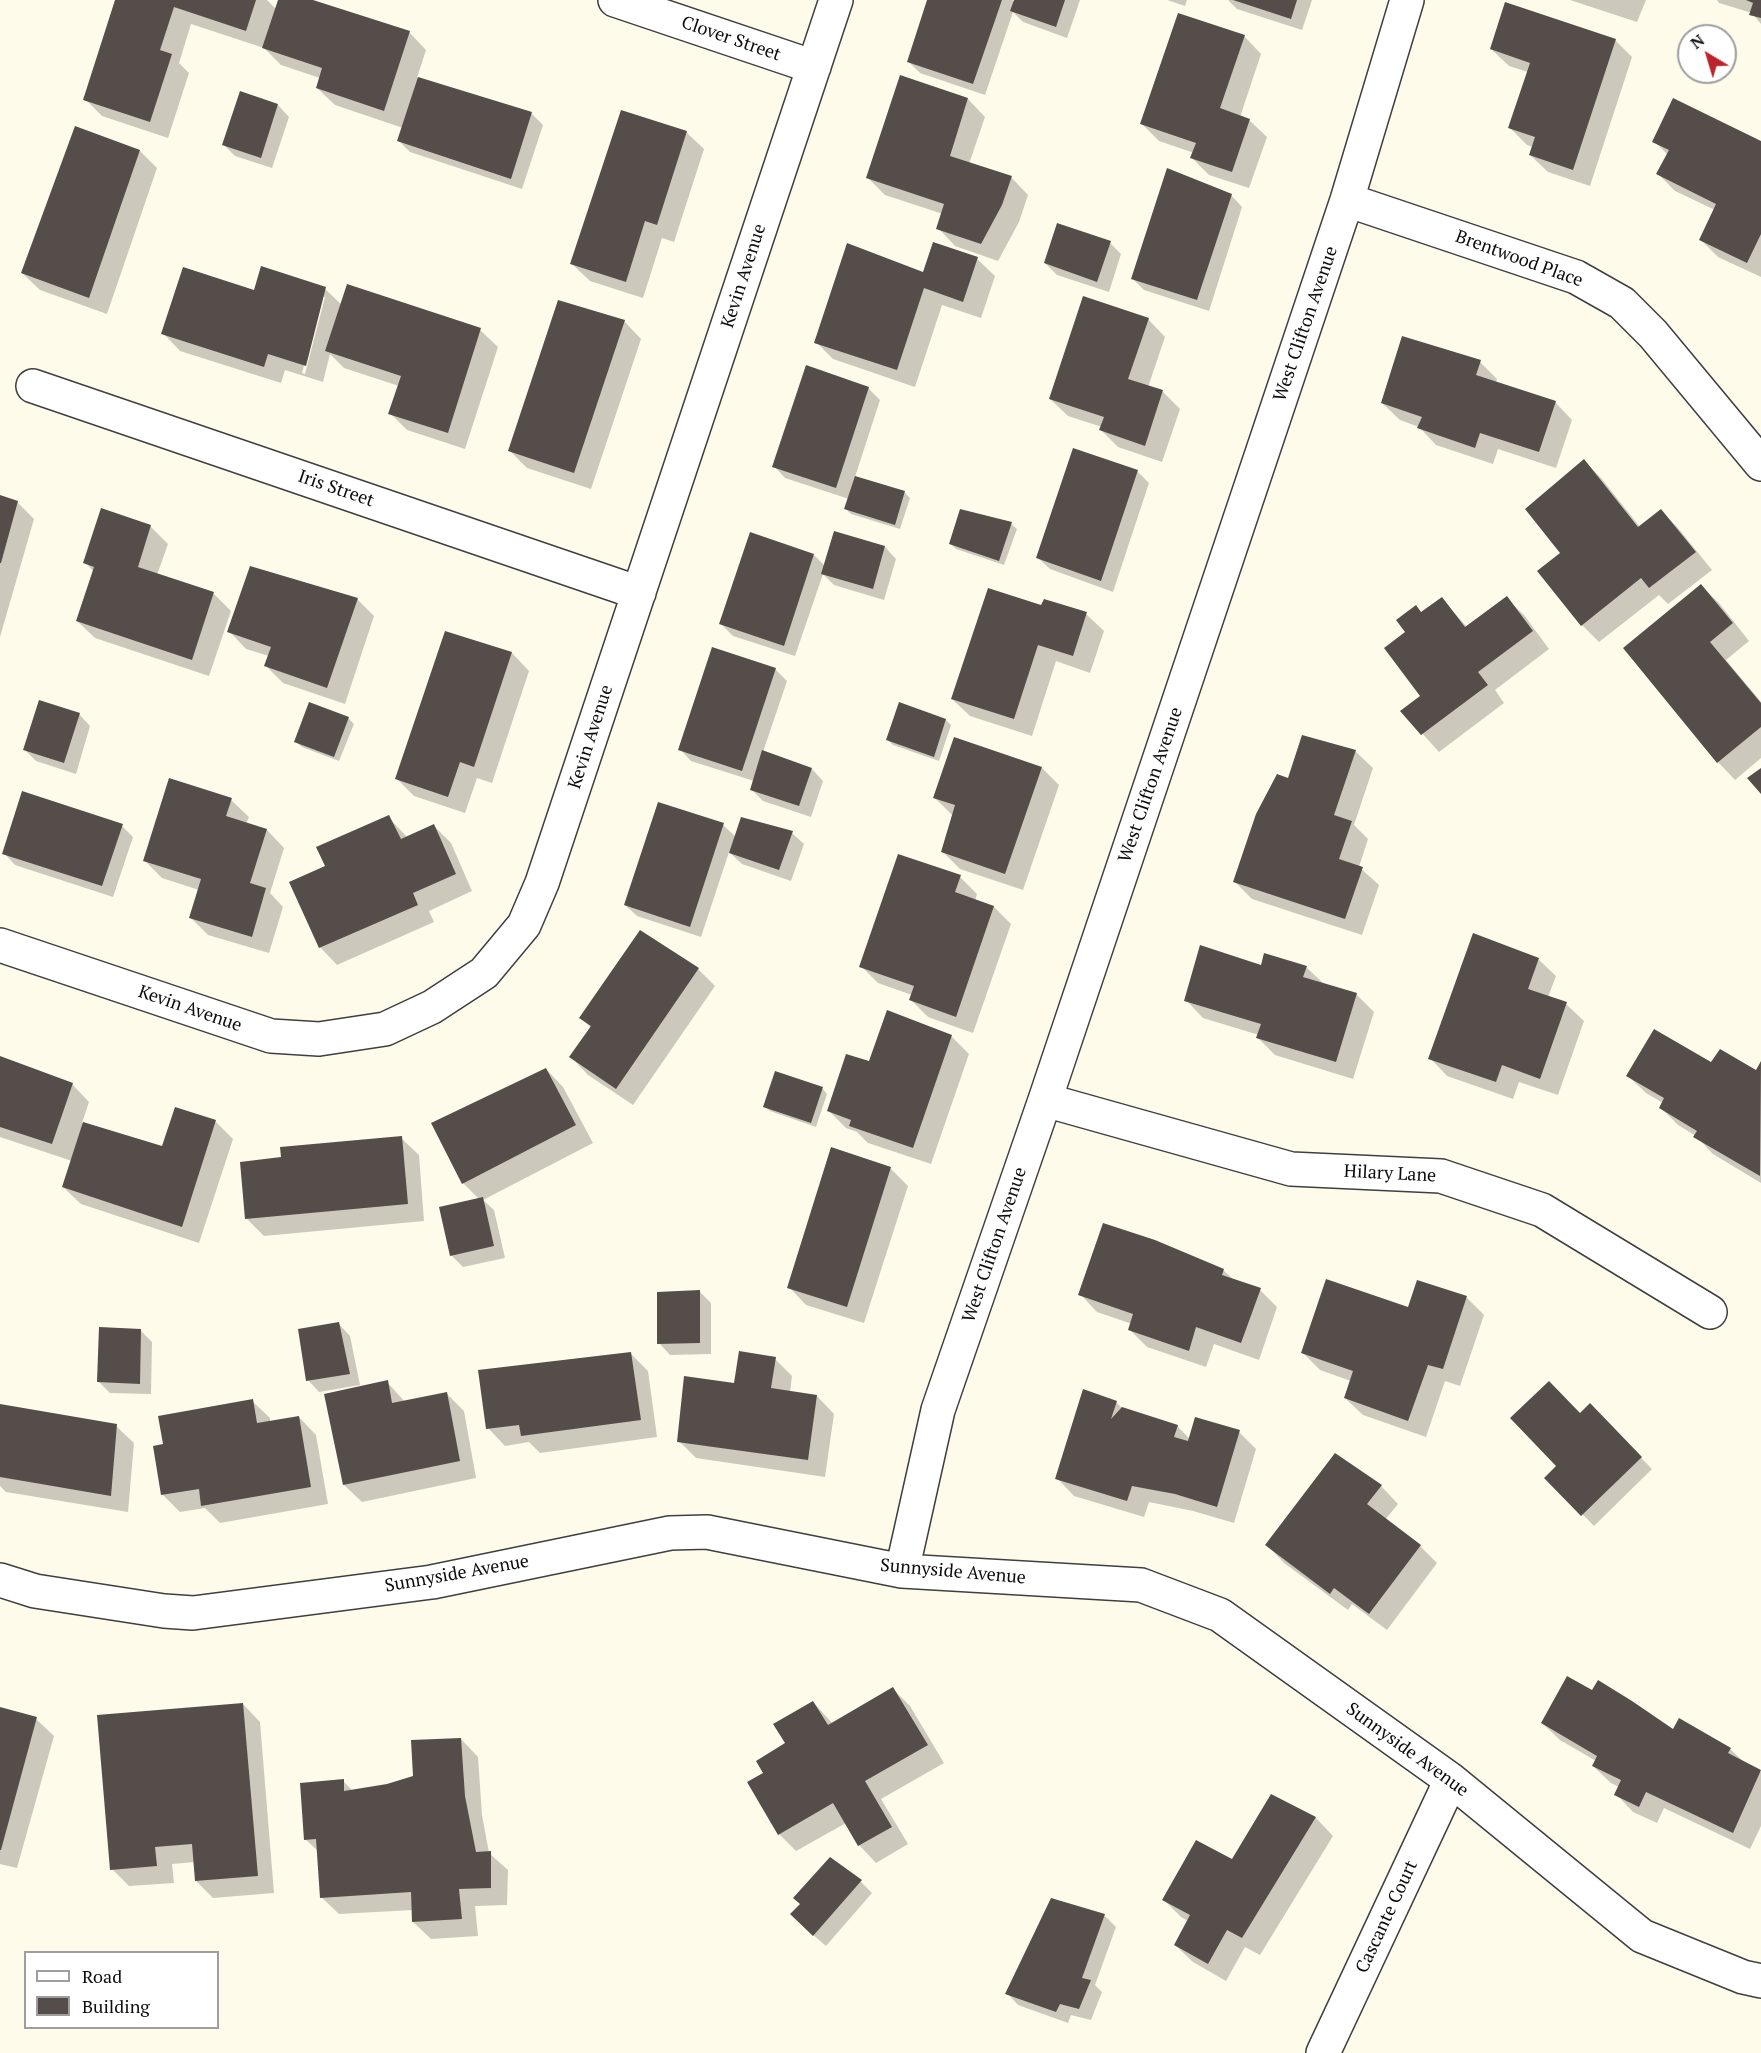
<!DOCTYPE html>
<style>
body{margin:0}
#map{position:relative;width:1761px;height:2053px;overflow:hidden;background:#fffbeb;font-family:"PT Serif",serif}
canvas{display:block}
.legend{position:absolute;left:24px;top:1951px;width:195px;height:78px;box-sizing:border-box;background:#fff;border:2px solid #9e9e9e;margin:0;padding:8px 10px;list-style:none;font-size:18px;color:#0c0c0c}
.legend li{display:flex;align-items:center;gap:12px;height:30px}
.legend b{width:30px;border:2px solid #9e9e9e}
.north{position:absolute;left:1677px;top:24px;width:60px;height:60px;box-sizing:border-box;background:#fff;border:2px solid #9e9e9e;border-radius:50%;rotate:322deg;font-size:16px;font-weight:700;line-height:24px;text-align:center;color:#0c0c0c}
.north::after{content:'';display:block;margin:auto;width:21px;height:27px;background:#bc242d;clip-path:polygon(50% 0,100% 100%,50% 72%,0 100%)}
</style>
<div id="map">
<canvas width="1761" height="2053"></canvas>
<ul class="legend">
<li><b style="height:8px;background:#fff"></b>Road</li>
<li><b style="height:16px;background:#554d49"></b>Building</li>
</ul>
<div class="north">N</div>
</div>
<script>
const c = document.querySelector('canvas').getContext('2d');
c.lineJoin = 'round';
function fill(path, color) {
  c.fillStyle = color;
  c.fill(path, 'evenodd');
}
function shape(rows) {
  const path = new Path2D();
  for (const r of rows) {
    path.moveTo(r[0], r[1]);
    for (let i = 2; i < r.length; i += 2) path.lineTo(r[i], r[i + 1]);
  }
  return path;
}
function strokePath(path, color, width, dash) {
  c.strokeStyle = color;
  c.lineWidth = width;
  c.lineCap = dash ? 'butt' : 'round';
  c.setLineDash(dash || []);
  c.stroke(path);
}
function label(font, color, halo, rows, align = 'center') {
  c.font = font + ' "PT Serif",serif';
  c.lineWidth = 6;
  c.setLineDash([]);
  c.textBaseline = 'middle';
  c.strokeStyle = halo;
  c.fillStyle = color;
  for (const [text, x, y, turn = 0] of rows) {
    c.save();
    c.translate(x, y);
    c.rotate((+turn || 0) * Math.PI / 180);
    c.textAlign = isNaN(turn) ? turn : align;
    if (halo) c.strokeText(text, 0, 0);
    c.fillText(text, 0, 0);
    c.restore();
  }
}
fill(shape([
 [117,0,267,0,276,9,279,0,308,0,409,32,426,50,417,78,532,114,543,125,522,189,410,152,399,141,403,128,335,105,317,88,320,78,281,65,264,48,191,24,179,63,189,73,168,138,102,116,85,99],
 [929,0,1012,0,1014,2,1015,0,1080,0,1067,38,1023,22,1013,12,985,95,920,73,909,62],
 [1167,0,1187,0,1185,6],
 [1228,0,1312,0,1302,30,1237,9],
 [1570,0,1646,0,1637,22],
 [1717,0,1761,0,1761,24,1752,13,1719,3],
 [1244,36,1261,54,1240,117,1249,120,1267,137,1249,188,1209,175,1192,158,1194,153,1159,141,1142,124],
 [1615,40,1632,57,1590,186,1548,172,1530,155,1533,147,1527,145,1509,127,1528,72,1509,66,1491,49],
 [968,99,985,117,969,164,1011,177,1028,195,1019,222,998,261,955,246,938,228,943,214,885,195,868,178],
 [278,105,289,117,272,168,235,156,224,145],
 [686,132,704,149,674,242,662,238,643,298,590,281,572,264],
 [1654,141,1761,142,1761,277,1718,257,1701,240,1715,210,1675,191,1658,174,1668,155],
 [140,151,157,168,107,314,40,290,22,273],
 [1231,195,1242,207,1209,311,1144,290,1132,278],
 [1110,243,1121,254,1109,292,1057,275,1045,263],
 [977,259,995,276,981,318,942,305,915,387,833,359,816,342,924,274],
 [325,289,342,305,480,330,498,347,465,449,407,430,390,413,399,386,344,368,330,354,323,382,285,370,281,383,180,351,163,333,255,292],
 [322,297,325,297,305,374,302,373],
 [1148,319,1165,337,1148,387,1163,392,1180,409,1162,462,1118,447,1101,430,1102,427,1068,416,1050,399],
 [624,321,641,339,591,489,527,468,509,450],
 [1480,362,1497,379,1496,383,1555,402,1572,420,1556,468,1498,449,1493,464,1436,445,1419,427,1400,420,1382,403],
 [868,388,880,400,855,477,904,492,910,498,900,529,851,514,846,509,849,499,785,478,774,466],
 [1074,450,1138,472,1149,483,1113,592,1050,569,1038,558],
 [1584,461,1601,478,1640,527,1661,511,1678,528,1712,570,1668,604,1659,595,1599,642,1582,625,1562,553],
 [0,497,17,502,34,519,0,637],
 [1011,524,1017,529,1004,565,956,549,951,544],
 [150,526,168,544,157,575,214,594,231,611,209,676,95,638,77,621,94,572,85,562],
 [835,533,885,547,896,559,884,600,834,585,823,574,795,656,733,636,721,624,814,555,825,566],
 [1701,586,1719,603,1749,641,1726,660,1761,702,1761,758,1735,780,1718,762],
 [1506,598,1524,615,1549,649,1495,690,1504,703,1439,752,1402,711,1422,696,1422,613,1442,599,1467,627],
 [357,599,374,616,345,704,283,683,266,666,269,656,246,649,229,631],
 [1042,607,1086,614,1104,631,1090,673,1056,661,1032,736,970,716,952,699],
 [446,633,512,653,529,671,492,783,477,778,465,813,414,796,397,779],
 [775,669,787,681,763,752,812,769,823,781,811,817,763,801,751,789,754,781,691,761,680,749],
 [79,714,90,726,76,774,36,761,25,750],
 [348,718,354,724,339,761,302,747,296,742],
 [946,720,951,725,939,761,893,745,888,740],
 [1355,751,1373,768,1354,825,1368,839,1359,867,1379,885,1362,935,1252,899,1235,882,1289,780],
 [1042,768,1059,785,1023,890,960,869,943,852,953,816,935,798],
 [231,800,249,817,246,824,267,830,284,848,270,893,283,907,269,953,208,935,190,917,199,890,162,878,145,861],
 [388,817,408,838,434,826,451,843,472,891,429,911,434,922,337,965,320,947,327,867],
 [723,825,736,837,792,833,804,844,791,881,742,864,729,852,701,937,637,916,625,905],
 [122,826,133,837,113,897,15,865,4,853],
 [960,877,977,894,975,901,994,907,1011,924,973,1033,928,1017,911,1000,912,995,878,983,861,966],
 [1538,959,1556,976,1548,997,1566,1004,1584,1021,1558,1095,1519,1082,1513,1099,1447,1076,1430,1058],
 [1262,967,1306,967,1324,984,1356,994,1374,1012,1353,1079,1275,1055,1258,1038,1259,1035,1203,1018,1186,1000],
 [698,969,715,986,633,1105,588,1075,571,1057,591,1028,581,1018],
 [951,1036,969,1054,931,1164,868,1143,857,1132,846,1128,829,1111,870,1063],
 [0,1058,72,1084,89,1102,82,1123,163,1148,176,1109,216,1122,233,1139,199,1243,81,1204,63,1187,72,1161,0,1137],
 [1712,1064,1756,1072,1761,1064,1761,1183,1713,1154,1696,1136,1678,1125,1660,1107,1663,1103,1646,1093,1628,1076],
 [546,1069,563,1087,593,1143,483,1200,494,1210,505,1258,463,1267,451,1255,479,1199,464,1184,433,1124],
 [822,1088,827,1094,816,1127,770,1111,764,1106],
 [401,1138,419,1155,424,1221,264,1236,247,1219],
 [832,1149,891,1169,908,1186,864,1323,806,1305,789,1287],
 [1223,1270,1234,1280,1260,1290,1277,1307,1259,1360,1214,1344,1206,1367,1147,1347,1130,1330,1132,1324,1097,1312,1080,1294],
 [1418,1282,1467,1298,1484,1315,1460,1386,1445,1381,1426,1437,1363,1415,1345,1398,1351,1381,1320,1370,1303,1353,1409,1309],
 [699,1291,711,1303,711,1354,670,1355,659,1343],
 [339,1324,350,1336,360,1385,319,1392,308,1380],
 [141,1331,152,1342,151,1394,110,1393,99,1382],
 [631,1354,648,1371,657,1437,540,1453,529,1442,505,1446,488,1428],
 [775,1359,792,1376,790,1392,817,1396,834,1414,825,1477,696,1458,679,1441,736,1385],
 [387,1382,405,1402,446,1393,464,1411,476,1478,362,1502,344,1485],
 [252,1401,270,1418,270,1422,299,1417,316,1435,328,1504,220,1523,205,1508,180,1512,163,1495,164,1445],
 [1116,1402,1123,1409,1177,1426,1190,1439,1239,1432,1256,1449,1234,1523,1193,1511,1149,1502,1144,1517,1074,1496,1057,1478],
 [1590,1405,1652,1469,1594,1526,1547,1478,1558,1466,1580,1415],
 [0,1406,116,1426,134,1443,128,1512,6,1492,0,1486],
 [1335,1455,1381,1486,1398,1504,1385,1520,1420,1546,1437,1563,1387,1630,1352,1604,1348,1610,1284,1563,1267,1545],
 [893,1689,910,1706,944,1763,881,1799,908,1844,876,1863,859,1845,846,1823,796,1851,779,1834,765,1774,787,1744,813,1702,833,1724],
 [1592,1692,1674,1731,1730,1749,1745,1763,1761,1772,1761,1826,1750,1849,1664,1808,1657,1823,1633,1812,1616,1794,1619,1787,1611,1783,1593,1766,1596,1761,1560,1740,1542,1723],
 [243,1704,260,1722,274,1893,213,1898,196,1881,195,1862,172,1864,174,1883,129,1886,112,1869],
 [0,1709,36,1719,54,1736,17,1868,0,1864],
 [461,1739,478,1757,482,1815,489,1853,508,1870,507,1905,475,1906,478,1936,431,1939,413,1922,413,1910,339,1914,321,1897,318,1851,305,1839,343,1781,353,1791,387,1786,415,1777],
 [1271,1796,1316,1818,1333,1836,1260,1955,1245,1947,1226,1981,1193,1962,1175,1945,1188,1921,1181,1917,1164,1900,1232,1862],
 [830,1859,861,1882,872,1893,826,1946,803,1926,801,1904],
 [1104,1915,1116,1927,1095,1985,1102,1992,1091,2020,1071,2015,1068,2023,1018,2005,1007,1993]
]), '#0003');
fill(shape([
 [115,0,256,0,246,31,174,7,160,50,172,54,150,122,83,100],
 [278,0,313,0,410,31,384,111,316,88,322,68,262,48],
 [927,0,1002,0,973,84,907,62],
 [1014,0,1065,0,1056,27,1010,11],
 [1233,0,1297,0,1291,19],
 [1746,0,1761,0,1761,18,1749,15,1753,3],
 [1505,2,1616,39,1573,170,1529,155,1535,137,1508,128,1530,63,1490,49],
 [1178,13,1245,35,1220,108,1250,119,1232,172,1190,158,1196,143,1140,124],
 [900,75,968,98,950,156,1012,176,1002,205,981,244,936,229,944,204,866,178],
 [418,77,532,112,511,179,397,141],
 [240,91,278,104,261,158,222,145],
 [1673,98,1761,141,1761,234,1747,263,1699,240,1716,204,1656,174,1669,150,1652,142],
 [621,110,687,131,657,225,645,221,626,282,570,264],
 [75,126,140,150,89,298,21,273],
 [1167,168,1232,194,1197,300,1131,279],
 [1057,223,1111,241,1097,282,1044,263],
 [933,242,978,257,963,302,924,288,897,370,814,343,847,243,923,272],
 [261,266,326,287,306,366,268,354,264,367,161,334,183,267,254,290],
 [347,284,481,328,448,433,388,414,401,376,325,351],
 [1083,296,1149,318,1128,379,1163,390,1145,446,1099,430,1104,417,1049,399],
 [558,300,625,320,574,473,508,451],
 [1402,336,1481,360,1476,375,1556,401,1539,452,1480,433,1475,448,1417,428,1422,417,1381,403],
 [806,365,869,387,836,488,772,467],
 [1073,448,1138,470,1101,581,1036,558],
 [1584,459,1638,527,1661,509,1696,552,1649,588,1641,578,1581,626,1537,571,1560,553,1525,509],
 [855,476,905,491,895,525,844,509],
 [0,495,18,501,1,563,0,563],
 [101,508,151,525,138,567,214,592,192,660,76,621,94,567,83,563],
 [960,509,1012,522,999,561,949,544],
 [834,531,885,546,873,589,821,574],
 [750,532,814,554,784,646,719,624],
 [250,566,358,598,327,688,264,666,271,647,227,632],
 [1701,584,1733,623,1710,642,1761,703,1761,727,1717,763,1623,648],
 [988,588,1041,605,1044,599,1087,612,1073,656,1038,645,1014,719,951,699],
 [1507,596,1533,631,1478,672,1488,685,1421,735,1400,711,1420,696,1384,648,1405,632,1396,620,1416,605,1421,612,1442,597,1465,627],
 [445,631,512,652,474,767,460,762,448,797,395,779],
 [712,647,776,668,742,771,678,750],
 [39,700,80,713,64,763,23,750],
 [309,702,349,717,334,757,294,742],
 [899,702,946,719,934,757,886,740],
 [1302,735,1356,750,1334,815,1352,821,1339,859,1363,867,1345,919,1233,882,1256,814,1277,774,1288,778],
 [954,737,1042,767,1005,874,941,852,955,805,933,798],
 [762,750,812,768,799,806,750,790],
 [1761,768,1761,794,1747,778],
 [169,778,232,798,226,816,267,829,250,883,266,888,252,937,189,918,201,879,143,861],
 [22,791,123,824,102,886,2,854],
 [658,802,724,823,690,927,624,905],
 [389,815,401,839,434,824,456,874,413,893,418,905,319,948,289,882,325,866,316,847],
 [741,817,793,831,779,870,729,853],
 [898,854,961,875,955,892,994,906,956,1017,909,1000,914,986,859,967],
 [640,930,699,968,616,1089,569,1057,591,1026,579,1018],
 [1473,933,1539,958,1528,989,1567,1002,1540,1079,1502,1065,1496,1082,1428,1059],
 [1200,945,1261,965,1264,953,1307,966,1303,977,1357,993,1336,1062,1256,1038,1261,1024,1184,1001],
 [887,1010,952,1035,913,1148,849,1126,851,1120,827,1111,846,1054,869,1061],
 [1654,1029,1711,1062,1720,1049,1756,1070,1761,1061,1760,1176,1693,1137,1697,1131,1659,1108,1664,1098,1626,1076],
 [0,1056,73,1083,52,1144,0,1127],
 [546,1068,576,1125,462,1184,431,1123],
 [775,1071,823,1087,811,1123,763,1107],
 [175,1107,216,1120,182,1227,62,1187,83,1122,162,1146],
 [402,1136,408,1204,245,1219,240,1162,281,1157,280,1147],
 [831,1147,891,1167,847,1307,787,1288],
 [483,1197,494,1246,450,1256,439,1207],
 [1103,1223,1155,1240,1224,1269,1222,1275,1261,1288,1241,1343,1196,1327,1189,1351,1128,1330,1133,1314,1078,1295],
 [1326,1279,1408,1307,1417,1280,1467,1296,1443,1369,1428,1365,1408,1421,1344,1398,1353,1371,1301,1353],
 [700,1290,700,1343,657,1344,657,1292],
 [339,1322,350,1374,306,1381,298,1329],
 [99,1327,141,1329,140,1384,97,1382],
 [739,1351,776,1357,771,1388,817,1395,808,1460,677,1442,684,1376,734,1383],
 [631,1352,641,1420,521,1436,519,1425,486,1429,478,1370],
 [388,1380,392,1403,447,1392,460,1461,343,1485,324,1394],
 [1549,1381,1580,1413,1590,1403,1642,1457,1581,1516,1544,1478,1556,1466,1510,1418],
 [1083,1389,1117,1401,1111,1419,1122,1407,1178,1425,1174,1437,1188,1441,1195,1417,1240,1430,1217,1507,1175,1494,1132,1486,1127,1501,1055,1479],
 [253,1399,257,1423,299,1416,311,1487,201,1506,199,1489,161,1495,153,1446,163,1444,158,1416],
 [0,1404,117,1424,111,1496,0,1477],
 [1335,1453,1382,1485,1367,1504,1421,1545,1369,1614,1334,1588,1330,1594,1265,1545],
 [1567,1676,1592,1690,1598,1680,1632,1701,1673,1729,1679,1718,1731,1748,1728,1753,1761,1770,1733,1833,1646,1792,1639,1807,1614,1795,1621,1780,1592,1766,1597,1756,1541,1723],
 [893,1687,928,1745,865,1781,892,1827,858,1846,833,1803,778,1835,747,1782,763,1773,756,1761,785,1743,773,1724,813,1701,828,1725],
 [243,1703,258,1876,195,1881,192,1844,155,1847,157,1866,110,1870,97,1715],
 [0,1707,37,1717,1,1850,0,1850],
 [461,1738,465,1796,476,1852,491,1851,491,1888,459,1889,462,1919,412,1922,411,1892,320,1898,316,1839,304,1840,300,1783,344,1779,344,1791,387,1784,413,1776,411,1740],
 [1271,1794,1316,1817,1242,1938,1227,1930,1208,1964,1174,1945,1190,1915,1162,1900,1196,1840,1232,1859],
 [830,1857,862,1880,813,1936,790,1914,800,1904,793,1898],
 [1051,1898,1105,1914,1082,1978,1091,1980,1079,2009,1060,2004,1056,2012,1005,1994]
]), '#554d49');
const minor = shape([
 [615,0,814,67],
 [1347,200,1576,277,1622,303,1653,334,1761,464],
 [33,386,639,593],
 [0,945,271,1036,319,1039,385,1029,432,1007,484,973,524,925,542,883,836,0],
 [1045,1100,1291,1169,1441,1176,1542,1210,1710,1312],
 [902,1571,938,1410,1045,1100,1347,200,1407,0],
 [0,1580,35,1591,164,1611,193,1613,432,1582,670,1533,707,1532,902,1571,1141,1585,1220,1615,1451,1780,1642,1936,1743,1977,1761,1981],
 [1323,2053,1451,1780]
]);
strokePath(minor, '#3f3f3f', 36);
strokePath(minor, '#fff', 33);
label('18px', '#0c0c0c', '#fff', [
 ["Clover Street",731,39,19],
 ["Brentwood Place",1519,259,20],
 ["Kevin Avenue",744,276,-72],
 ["West Clifton Avenue",1306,324,-71],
 ["Iris Street",336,489,19],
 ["Kevin Avenue",591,737,-72],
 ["West Clifton Avenue",1151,785,-71],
 ["Kevin Avenue",190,1009,19],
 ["Hilary Lane",1390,1174,3],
 ["West Clifton Avenue",995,1245,-71],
 ["Sunnyside Avenue",953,1572,5],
 ["Sunnyside Avenue",457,1574,-10],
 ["Sunnyside Avenue",1407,1750,36],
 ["Cascante Court",1387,1917,-65]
]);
</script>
